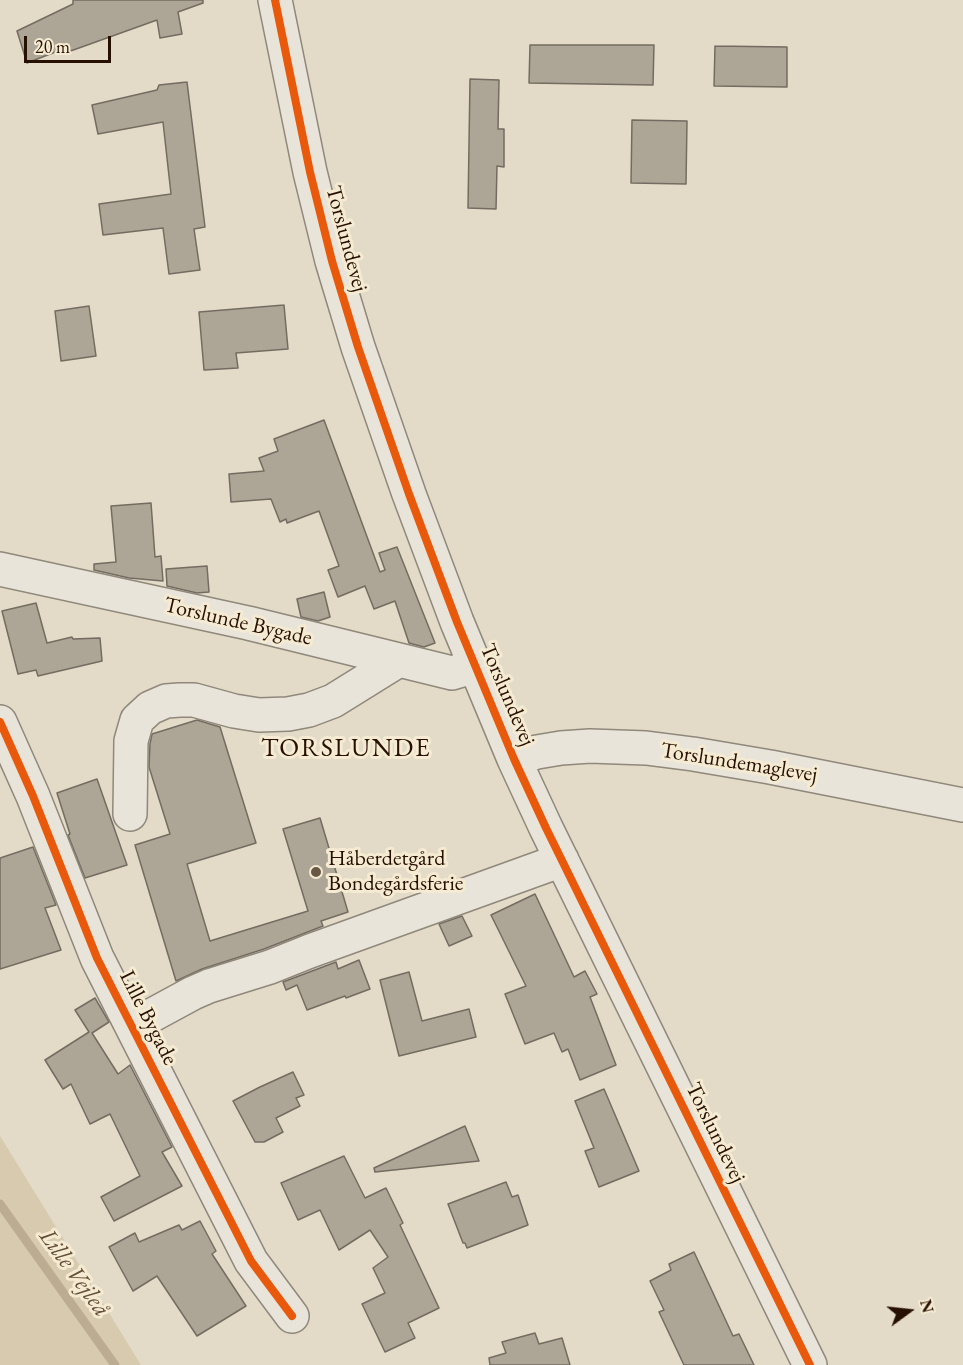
<!DOCTYPE html>
<meta charset="utf-8">
<style>
body{margin:0}
#map{position:relative;width:963px;height:1365px;overflow:hidden;background:#e3dbc7;font-family:"EB Garamond",serif}
canvas{display:block}
.north{position:absolute;left:879px;top:1281px;width:60px;height:60px;-webkit-text-stroke:4px #f5ebd2;paint-order:stroke;rotate:75deg;font-size:16px;font-weight:700;line-height:24px;text-align:center;color:#271000}
.north::after{content:'';display:block;margin:auto;width:21px;height:27px;background:#271000;clip-path:polygon(50% 0,100% 100%,50% 72%,0 100%)}
.scale{position:absolute;left:24px;top:36px;width:87px;height:27px;box-sizing:border-box;border:3px solid #271000;border-top:0;padding-left:8px;font-size:18px;line-height:21px;white-space:nowrap;color:#271000;-webkit-text-stroke:4px #f5ebd2;paint-order:stroke}
</style>
<div id="map">
<canvas width="963" height="1365"></canvas>
<div class="north">N</div>
<div class="scale">20 m</div>
</div>
<script>
const c = document.querySelector('canvas').getContext('2d');
c.lineJoin = 'round';
function fill(path, color) {
  c.fillStyle = color;
  c.fill(path, 'evenodd');
}
function shape(rows) {
  const path = new Path2D();
  for (const r of rows) {
    path.moveTo(r[0], r[1]);
    for (let i = 2; i < r.length; i += 2) path.lineTo(r[i], r[i + 1]);
  }
  return path;
}
function strokePath(path, color, width, dash) {
  c.strokeStyle = color;
  c.lineWidth = width;
  c.lineCap = dash ? 'butt' : 'round';
  c.setLineDash(dash || []);
  c.stroke(path);
}
function label(font, color, halo, rows, align = 'center') {
  c.font = font + ' "EB Garamond",serif';
  c.lineWidth = 6;
  c.setLineDash([]);
  c.textBaseline = 'middle';
  c.strokeStyle = halo;
  c.fillStyle = color;
  for (const [text, x, y, turn = 0] of rows) {
    c.save();
    c.translate(x, y);
    c.rotate((+turn || 0) * Math.PI / 180);
    c.textAlign = isNaN(turn) ? turn : align;
    if (halo) c.strokeText(text, 0, 0);
    c.fillText(text, 0, 0);
    c.restore();
  }
}
fill(shape([
 [0,1136,141,1365,0,1365]
]), '#d7caae');
strokePath(shape([
 [0,1204,115,1365]
]), '#bcad92', 9);
const building = shape([
 [73,0,203,0,203,3,178,12,182,34,160,38,157,20,65,53,63,49,27,63,17,31,73,4,73,0],
 [530,45,654,45,653,85,529,83,530,45],
 [715,46,787,47,787,87,714,86,715,46],
 [470,79,499,80,498,129,504,129,504,167,497,166,496,209,468,208,470,79],
 [187,82,205,227,194,229,200,270,169,274,163,228,103,235,99,204,171,194,163,122,98,134,92,105,157,90,159,85,187,82],
 [632,120,687,121,686,184,631,183,632,120],
 [284,305,288,349,236,353,238,368,204,370,199,312,284,305],
 [89,306,96,356,61,361,55,311,89,306],
 [324,420,380,572,385,570,379,553,397,547,435,643,424,647,409,643,395,601,374,609,365,586,338,597,328,570,339,566,319,511,287,523,286,519,280,522,271,499,231,502,229,474,264,471,259,458,278,451,274,439,324,420],
 [151,503,155,557,161,556,163,581,129,578,94,570,94,564,116,562,111,506,151,503],
 [207,566,209,592,197,593,167,586,166,569,207,566],
 [324,592,330,617,318,621,301,617,297,599,324,592],
 [36,603,47,643,72,637,73,639,100,638,102,661,38,676,36,670,18,674,2,611,36,603],
 [197,720,220,727,256,843,187,864,210,941,308,911,283,829,320,818,348,912,321,921,323,926,264,949,202,969,176,981,135,845,170,834,149,767,150,744,152,734,197,720],
 [97,779,127,865,85,878,68,835,70,834,57,793,97,779],
 [33,847,56,905,45,908,61,950,0,969,0,858,33,847],
 [535,894,574,977,585,971,597,994,590,997,616,1065,580,1080,568,1049,562,1052,554,1033,525,1044,505,994,526,986,491,915,535,894],
 [462,916,472,936,449,946,439,924,462,916],
 [359,960,370,989,346,998,345,996,307,1010,297,985,286,990,283,982,336,962,338,969,359,960],
 [409,972,422,1021,469,1009,476,1037,399,1056,380,980,409,972],
 [95,998,109,1022,92,1033,118,1074,130,1065,172,1147,162,1152,182,1186,114,1221,101,1197,140,1176,110,1114,90,1124,71,1084,63,1089,45,1060,89,1032,75,1010,95,998],
 [293,1072,304,1095,296,1098,300,1106,276,1118,283,1132,264,1142,255,1142,233,1101,260,1087,293,1072],
 [604,1089,639,1171,599,1187,585,1151,594,1148,575,1101,604,1089],
 [465,1126,479,1161,375,1172,374,1168,465,1126],
 [344,1156,365,1198,386,1188,403,1223,400,1225,439,1308,408,1323,415,1338,385,1352,362,1304,385,1293,373,1268,388,1257,370,1230,339,1250,320,1210,298,1220,281,1183,344,1156],
 [506,1182,512,1197,518,1195,528,1225,467,1248,465,1243,463,1243,448,1204,506,1182],
 [200,1221,216,1251,212,1254,246,1306,197,1336,157,1276,133,1291,109,1247,135,1233,139,1242,179,1225,182,1230,200,1221],
 [694,1252,733,1336,739,1334,754,1365,684,1365,659,1312,664,1310,650,1281,671,1270,669,1264,694,1252],
 [535,1333,539,1344,562,1338,570,1365,490,1365,489,1358,506,1353,502,1342,535,1333]
]);
fill(building, '#ada697');
strokePath(building, '#746c61', 1.5);
const minor = shape([
 [275,0,310,172,332,261,358,347,409,494,457,622,514,759,546,828,810,1365],
 [0,569,248,623,452,673,475,666],
 [0,722,33,796,97,958,251,1261,292,1316],
 [514,759,537,752,561,748,590,746,646,748,693,754,770,767,963,805],
 [130,814,131,741,137,720,150,708,166,701,180,700,194,700,234,711,259,715,288,714,309,710,333,701,399,660],
 [132,1026,193,993,209,986,270,967,310,951,562,860]
]);
strokePath(minor, '#8f887b', 36);
strokePath(minor, '#e9e4da', 33);
strokePath(shape([
 [275,0,310,172,332,261,358,347,409,494,457,622,514,759,546,828,810,1365],
 [0,722,33,796,97,958,251,1261,292,1316]
]), '#e8590c', 8);
for (const [x, y, r, color] of [
 [316,872,6,"#695746"]
]) {
  const dot = new Path2D();
  dot.arc(x, y, r, 0, 2 * Math.PI);
  c.fillStyle = color;
  c.fill(dot);
  strokePath(dot, '#f5ebd2', 2);
}
label('22px', '#271000', '#f5ebd2', [
 ["Torslundevej",346,239,75],
 ["Torslunde Bygade",238,622,13],
 ["Torslundevej",507,695,67],
 ["Torslundemaglevej",739,763,9],
 ["Lille Bygade",148,1018,63],
 ["Torslundevej",715,1133,64]
]);
label('22px', '#271000', '#f5ebd2', [
 ["Håberdetgård",328,859],
 ["Bondegårdsferie",328,884]
], 'left');
label('italic 24px', '#634e37', '#f5ebd2', [
 ["Lille Vejleå",74,1273,54]
]);
c.letterSpacing = '1.5px';
label('26px', '#271000', '#f5ebd2', [
 ["TORSLUNDE",346,749]
]);
c.letterSpacing = '0px';
</script>
